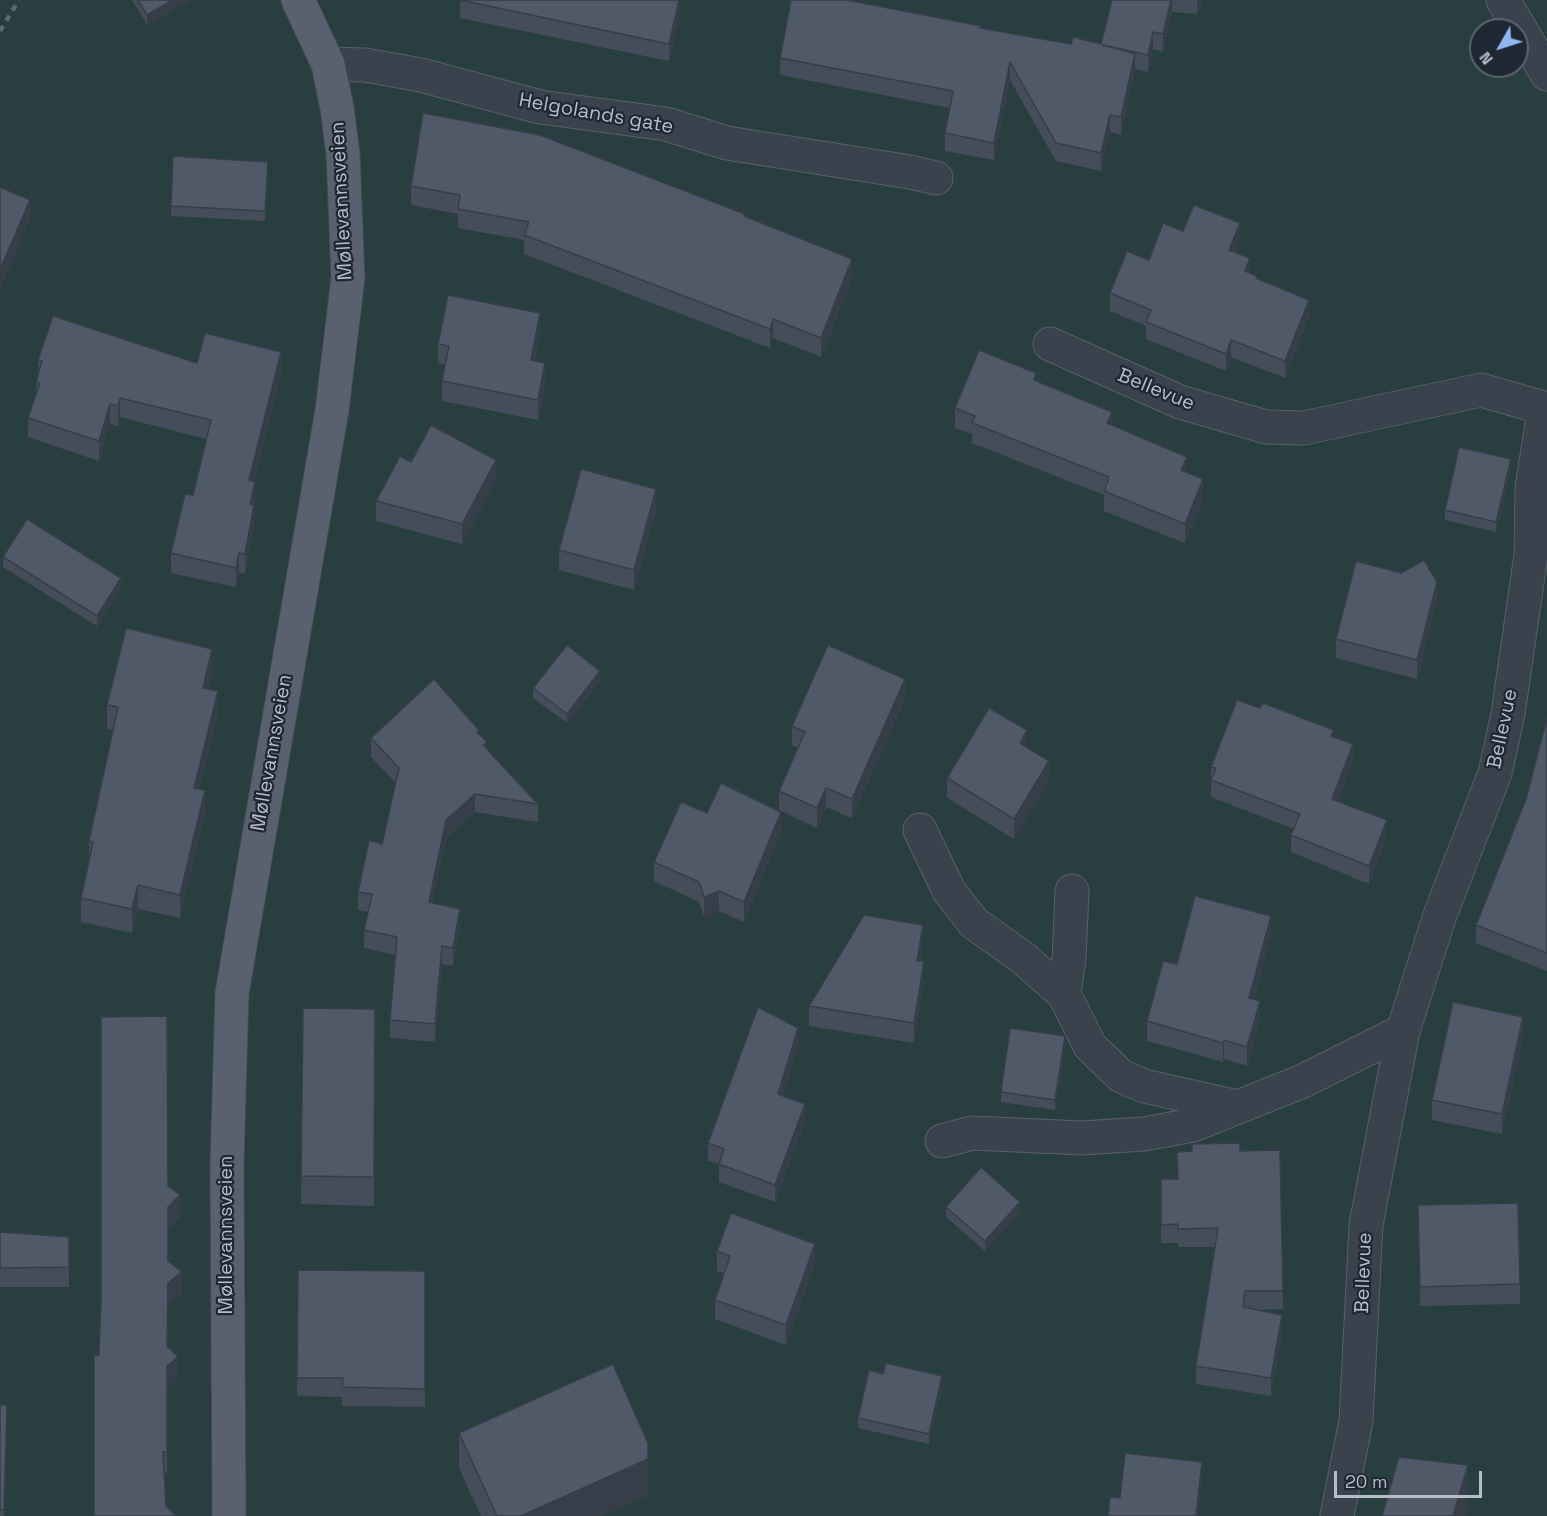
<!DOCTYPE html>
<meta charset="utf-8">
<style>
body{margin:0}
#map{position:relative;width:1547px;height:1516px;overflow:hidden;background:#26303d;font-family:"Space Grotesk",sans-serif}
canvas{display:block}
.north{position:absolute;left:1469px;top:18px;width:60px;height:60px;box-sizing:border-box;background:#1f2733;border:2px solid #5b636f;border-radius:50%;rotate:231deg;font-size:16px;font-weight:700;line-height:24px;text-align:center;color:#b6bdc8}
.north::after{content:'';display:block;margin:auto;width:21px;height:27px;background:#91b7f2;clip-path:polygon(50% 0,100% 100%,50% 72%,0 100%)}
.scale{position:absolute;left:1334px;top:1471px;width:148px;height:27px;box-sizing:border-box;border:3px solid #b6bdc8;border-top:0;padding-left:8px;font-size:18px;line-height:21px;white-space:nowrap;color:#b6bdc8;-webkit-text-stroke:4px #1f2733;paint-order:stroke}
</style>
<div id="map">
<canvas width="1547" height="1516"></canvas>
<div class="north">N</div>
<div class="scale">20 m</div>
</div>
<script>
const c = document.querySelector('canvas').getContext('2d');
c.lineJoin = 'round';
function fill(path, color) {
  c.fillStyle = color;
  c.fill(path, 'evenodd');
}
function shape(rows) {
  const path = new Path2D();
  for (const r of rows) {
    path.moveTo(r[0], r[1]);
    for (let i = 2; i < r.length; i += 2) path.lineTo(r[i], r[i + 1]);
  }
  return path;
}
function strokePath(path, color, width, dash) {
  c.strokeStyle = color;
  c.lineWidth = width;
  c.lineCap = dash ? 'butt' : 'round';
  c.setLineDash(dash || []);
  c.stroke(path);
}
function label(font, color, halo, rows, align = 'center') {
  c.font = font + ' "Space Grotesk",sans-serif';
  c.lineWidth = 4.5;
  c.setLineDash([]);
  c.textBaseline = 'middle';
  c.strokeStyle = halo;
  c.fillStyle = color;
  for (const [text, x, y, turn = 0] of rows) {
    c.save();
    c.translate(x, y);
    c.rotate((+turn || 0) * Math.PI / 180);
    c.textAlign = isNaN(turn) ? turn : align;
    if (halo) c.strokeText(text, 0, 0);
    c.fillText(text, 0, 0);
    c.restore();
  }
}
fill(shape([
 [0,0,1547,0,1547,1516,0,1516],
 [1481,30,1517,30,1517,66,1481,66]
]), '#293e3f');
const minor = shape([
 [1503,0,1547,74],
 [328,64,365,65,421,75,540,107,666,124,727,143,910,172,936,178],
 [1050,344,1180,402,1266,427,1304,428,1481,390,1547,409],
 [920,830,949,891,974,923,1023,958,1064,994],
 [1072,891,1069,959,1064,994,1090,1046,1121,1076,1144,1086,1238,1107],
 [942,1141,972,1133,1082,1138,1144,1134,1193,1125,1303,1081,1403,1031],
 [1337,1516,1356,1421,1366,1225,1403,1031,1440,915,1495,773,1508,714,1531,555,1532,487,1542,425,1547,413]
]);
const major = shape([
 [229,1516,227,1164,232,993,332,410,348,278,343,154,337,108,328,64,298,0]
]);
strokePath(minor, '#58606b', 35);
strokePath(major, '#434b57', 35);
strokePath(minor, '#3a424e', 33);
strokePath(major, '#58616d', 33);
strokePath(shape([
 [0,31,19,0]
]), '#5c6674', 4.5, [6, 6]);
fill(shape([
 [132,0,191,0,147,25],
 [460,0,679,18,669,61,460,18],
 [1112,0,1203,0,1197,14,1172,12,1163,52,1153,49,1148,72,1135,69,1121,135,1110,132,1101,171,1056,161,1010,80,994,160,945,151,945,133,950,108,780,75,780,58,981,29,1071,44,1101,44],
 [268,172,265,221,171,216,171,206],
 [411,186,745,217,852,278,821,357,773,338,770,348,524,254,524,240,458,228,458,214,411,205],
 [1183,231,1240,241,1235,252,1250,273,1309,317,1285,378,1231,357,1226,371,1146,339,1146,326,1110,311,1110,293],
 [540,333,535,361,545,383,538,420,442,401,442,381,446,365,438,363,438,344],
 [38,360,197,363,281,372,254,481,255,501,254,505,254,525,245,574,239,573,236,587,171,573,171,553,193,495,206,439,120,417,118,426,110,424,99,461,28,437,28,418,36,396,36,382,38,374],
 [1036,381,1112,425,1187,473,1203,499,1185,543,1104,511,1104,495,972,443,972,434,955,428,955,408],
 [411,462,496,479,462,544,376,521,376,501],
 [1511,469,1496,532,1445,520,1445,510],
 [656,509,634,590,559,570,559,550],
 [3,557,121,588,97,626,3,567],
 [1437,602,1417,679,1336,658,1336,639],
 [212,673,208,689,218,715,199,789,205,814,180,918,138,909,132,933,81,922,81,898,89,863,89,841,113,730,107,729,107,705],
 [600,681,567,723,533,698,533,688],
 [905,699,852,818,826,807,817,828,779,810,779,791,798,748,792,745,792,726],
 [1260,708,1334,736,1353,761,1337,801,1387,837,1369,884,1291,852,1291,835,1294,829,1211,797,1211,767],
 [1547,718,1547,971,1476,943,1476,925,1526,799],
 [479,734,487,748,538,804,538,822,475,812,446,838,432,903,460,927,453,966,442,964,435,1042,390,1038,390,1020,396,955,364,948,364,930,368,912,358,910,358,892,382,844,396,783,371,757,371,738],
 [1027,748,1049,781,1014,839,947,798,947,778],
 [707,813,781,831,744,922,719,911,704,917,699,902,654,881,654,862],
 [1271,935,1254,999,1260,1021,1247,1066,1224,1059,1223,1062,1147,1041,1147,1021,1177,964],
 [923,944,920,961,924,981,914,1043,809,1026,809,1006],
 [303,1008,375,1009,374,1206,301,1204],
 [1523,1037,1502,1134,1432,1120,1432,1100],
 [798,1046,783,1096,805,1121,775,1202,719,1182,719,1164,708,1161,708,1143],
 [1065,1046,1055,1110,1001,1102,1001,1092],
 [1192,1144,1240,1151,1280,1150,1283,1309,1256,1310,1282,1333,1271,1396,1196,1384,1196,1366,1215,1247,1178,1247,1178,1243,1161,1243,1161,1179,1177,1179,1177,1152,1192,1151],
 [168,1186,180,1217,168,1229,168,1261,182,1293,168,1304,167,1347,178,1378,167,1388,167,1473,164,1473,94,1516,99,1355],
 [1418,1205,1520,1284,1520,1304,1420,1306],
 [946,1207,1020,1212,985,1251,946,1217],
 [0,1232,69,1256,69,1287,0,1287],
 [717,1251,815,1264,786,1345,715,1319,715,1300,724,1273,717,1271],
 [298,1270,425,1271,425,1407,342,1406,342,1397,297,1396],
 [942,1386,929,1444,858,1428,858,1418],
 [0,1405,7,1423,4,1516,0,1516],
 [459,1433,648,1495,600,1516,481,1516,459,1468]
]), '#444d59');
fill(shape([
 [173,0,191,0,147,25,147,15],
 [1171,0,1172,0,1172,12,1163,52,1163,34],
 [1197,0,1203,0,1197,14],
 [679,1,679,18,669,61,669,44],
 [1153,32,1153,49,1148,72,1148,55],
 [1135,54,1135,71,1121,135,1121,117],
 [1010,62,1010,80,994,160,994,143],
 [1110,115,1110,132,1101,171,1101,153],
 [30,200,30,219,0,290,0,270],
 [1240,223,1240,241,1229,267,1229,250],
 [1250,258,1250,276,1245,271],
 [852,259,852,278,821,357,821,338],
 [1309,300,1309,317,1285,378,1285,361],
 [540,313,540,333,531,379,531,360],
 [773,319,773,338,770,348,770,329],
 [1231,340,1231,357,1226,371,1226,354],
 [281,352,281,372,249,500,249,480],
 [545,363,545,383,538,420,538,400],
 [120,398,120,417,118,426,118,406],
 [110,404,110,424,99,461,99,441],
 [1112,412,1112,431,1107,423],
 [1187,457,1187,476,1181,470],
 [1511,459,1511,469,1496,532,1496,522],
 [496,460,496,479,462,544,462,524],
 [1203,479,1203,499,1185,543,1185,524],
 [255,482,254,525,245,574,245,554,250,504],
 [656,489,656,509,634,590,634,570],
 [239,553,239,573,236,587,236,568],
 [121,578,121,588,97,626,97,616],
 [1437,582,1437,602,1417,679,1417,660],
 [212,649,212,673,203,711,203,688],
 [600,671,600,681,567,723,567,714],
 [905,679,905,699,852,818,852,799],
 [218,691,218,715,194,811,194,788],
 [1027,730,1027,750,1020,743],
 [1353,744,1353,761,1332,816,1332,799],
 [1049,761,1049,781,1014,839,1014,819],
 [826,788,826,807,817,828,817,808],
 [205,790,205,814,180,918,180,895],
 [475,794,475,812,446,838,429,920,429,902,446,820],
 [781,812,781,831,744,922,744,902],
 [1387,820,1387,837,1369,884,1369,866],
 [138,885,138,909,132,933,132,909],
 [719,891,719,911,704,917,704,897],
 [460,909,460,927,453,966,453,948],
 [1271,916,1271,935,1249,1017,1249,998],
 [923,925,923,944,917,980,917,961],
 [442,946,442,964,435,1042,435,1024],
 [924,961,924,981,914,1043,914,1023],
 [1260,1001,1260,1021,1247,1066,1247,1047],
 [1523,1017,1523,1037,1502,1134,1502,1114],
 [798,1028,798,1046,778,1112,778,1094],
 [1065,1036,1065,1046,1055,1110,1055,1100],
 [1224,1040,1224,1059,1223,1062,1223,1043],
 [805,1104,805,1121,775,1202,775,1185],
 [180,1195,180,1217,168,1229,168,1207],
 [1020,1202,1020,1212,985,1251,985,1241],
 [815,1244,815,1264,786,1345,786,1325],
 [182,1272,182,1293,168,1304,167,1366,178,1357,178,1378,167,1388,167,1346,168,1283],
 [1282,1315,1282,1333,1271,1396,1271,1378],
 [942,1376,942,1386,929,1444,929,1434],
 [7,1405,7,1423,4,1516,4,1510],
 [648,1459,648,1495,600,1516,521,1516],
 [1202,1462,1202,1481,1198,1516,1196,1516],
 [1468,1465,1468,1513,1467,1516,1453,1516]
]), '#373e49');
const building = shape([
 [138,0,173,0,147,15,138,0],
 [460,0,678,0,679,1,669,44,460,0],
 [791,0,847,0,981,26,980,28,1071,44,1073,37,1101,44,1112,0,1171,0,1163,34,1153,32,1148,55,1103,45,1135,54,1121,117,1110,115,1101,153,1056,143,1010,62,994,143,945,133,953,91,780,58,791,0],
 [423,113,540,135,745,214,744,216,852,259,821,338,773,319,770,329,524,235,529,222,458,209,460,195,411,186,423,113],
 [173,156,268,162,265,211,171,206,173,156],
 [0,187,30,200,0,270,0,187],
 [1194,205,1240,223,1229,250,1250,258,1245,271,1257,276,1256,278,1309,300,1285,361,1231,340,1226,354,1146,322,1151,310,1110,293,1127,251,1149,260,1163,223,1183,231,1194,205],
 [448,295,540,313,531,360,545,363,538,400,442,381,449,346,438,344,448,295],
 [53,316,197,363,205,333,281,352,249,480,255,482,250,504,254,505,245,554,239,553,236,568,171,553,185,494,193,495,211,420,120,398,118,406,110,404,99,441,28,418,40,383,36,382,42,361,38,360,53,316],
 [979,350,1036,373,1034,380,1112,412,1107,423,1187,457,1181,470,1203,479,1185,524,1104,491,1109,477,972,423,975,416,955,408,979,350],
 [431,425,496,460,462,524,376,501,400,456,411,462,431,425],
 [1459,447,1511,459,1496,522,1445,510,1459,447],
 [581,469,656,489,634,570,559,550,581,469],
 [27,519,121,578,97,616,3,557,27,519],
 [1424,560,1437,582,1417,660,1336,639,1356,561,1401,573,1424,560],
 [126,628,212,649,203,688,218,691,194,788,205,790,180,895,138,885,132,909,81,898,93,842,89,841,118,707,107,705,126,628],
 [567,645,600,671,567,714,533,688,567,645],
 [828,645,905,679,852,799,826,788,817,808,779,791,805,732,792,726,828,645],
 [434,679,479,730,477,732,487,742,483,745,538,804,475,794,446,820,429,902,460,909,453,948,442,946,435,1024,390,1020,397,937,364,930,372,894,358,892,369,840,382,844,399,768,371,738,434,679],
 [1237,700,1260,708,1263,703,1334,730,1331,736,1353,744,1332,799,1387,820,1369,866,1291,835,1300,814,1211,780,1216,768,1211,767,1237,700],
 [989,708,1027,730,1020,743,1049,761,1014,819,947,778,989,708],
 [1547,718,1547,953,1476,925,1526,799,1547,718],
 [721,783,781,812,744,902,719,891,704,897,699,882,654,862,681,802,707,813,721,783],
 [1195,896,1271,916,1249,998,1260,1001,1247,1047,1224,1040,1223,1043,1147,1021,1163,961,1177,964,1195,896],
 [864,915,923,925,917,961,924,961,914,1023,809,1006,864,915],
 [1453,1002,1523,1017,1502,1114,1432,1100,1453,1002],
 [758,1007,798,1028,778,1094,805,1104,775,1185,719,1164,724,1149,708,1143,758,1007],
 [303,1008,375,1009,374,1177,301,1176,303,1008],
 [167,1016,168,1186,180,1195,168,1207,168,1261,182,1272,168,1283,167,1346,178,1357,167,1366,167,1452,163,1452,166,1506,176,1516,94,1516,94,1355,99,1355,101,1300,101,1017,167,1016],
 [1010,1028,1065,1036,1055,1100,1001,1092,1010,1028],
 [1240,1143,1240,1151,1280,1150,1283,1291,1245,1291,1243,1307,1282,1315,1271,1378,1196,1366,1218,1228,1178,1229,1178,1224,1161,1225,1161,1179,1178,1179,1177,1152,1192,1151,1192,1144,1240,1143],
 [981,1167,1020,1202,985,1241,946,1207,981,1167],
 [1518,1203,1520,1284,1420,1287,1418,1205,1518,1203],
 [731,1213,815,1244,786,1325,715,1300,730,1256,717,1251,731,1213],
 [0,1232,69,1237,69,1267,0,1268,0,1232],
 [298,1270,425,1271,425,1389,342,1387,343,1378,297,1378,298,1270],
 [886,1363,942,1376,929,1434,858,1418,869,1370,883,1374,886,1363],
 [613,1364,648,1443,648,1459,521,1516,497,1516,459,1433,613,1364],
 [0,1405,7,1405,4,1510,0,1510,0,1405],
 [1125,1453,1202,1462,1196,1516,1108,1516,1110,1497,1120,1498,1125,1453],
 [1399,1457,1468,1465,1453,1516,1382,1516,1399,1457]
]);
fill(building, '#4f5968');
strokePath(building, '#373e49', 1.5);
label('20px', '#b6bdc8', '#1f2733', [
 ["Helgolands gate",596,114,10],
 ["Møllevannsveien",342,201,-93],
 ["Bellevue",1156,390,22],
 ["Bellevue",1503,729,-78],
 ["Møllevannsveien",272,753,-80],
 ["Møllevannsveien",227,1235,-90],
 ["Bellevue",1364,1273,-88]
]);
</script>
